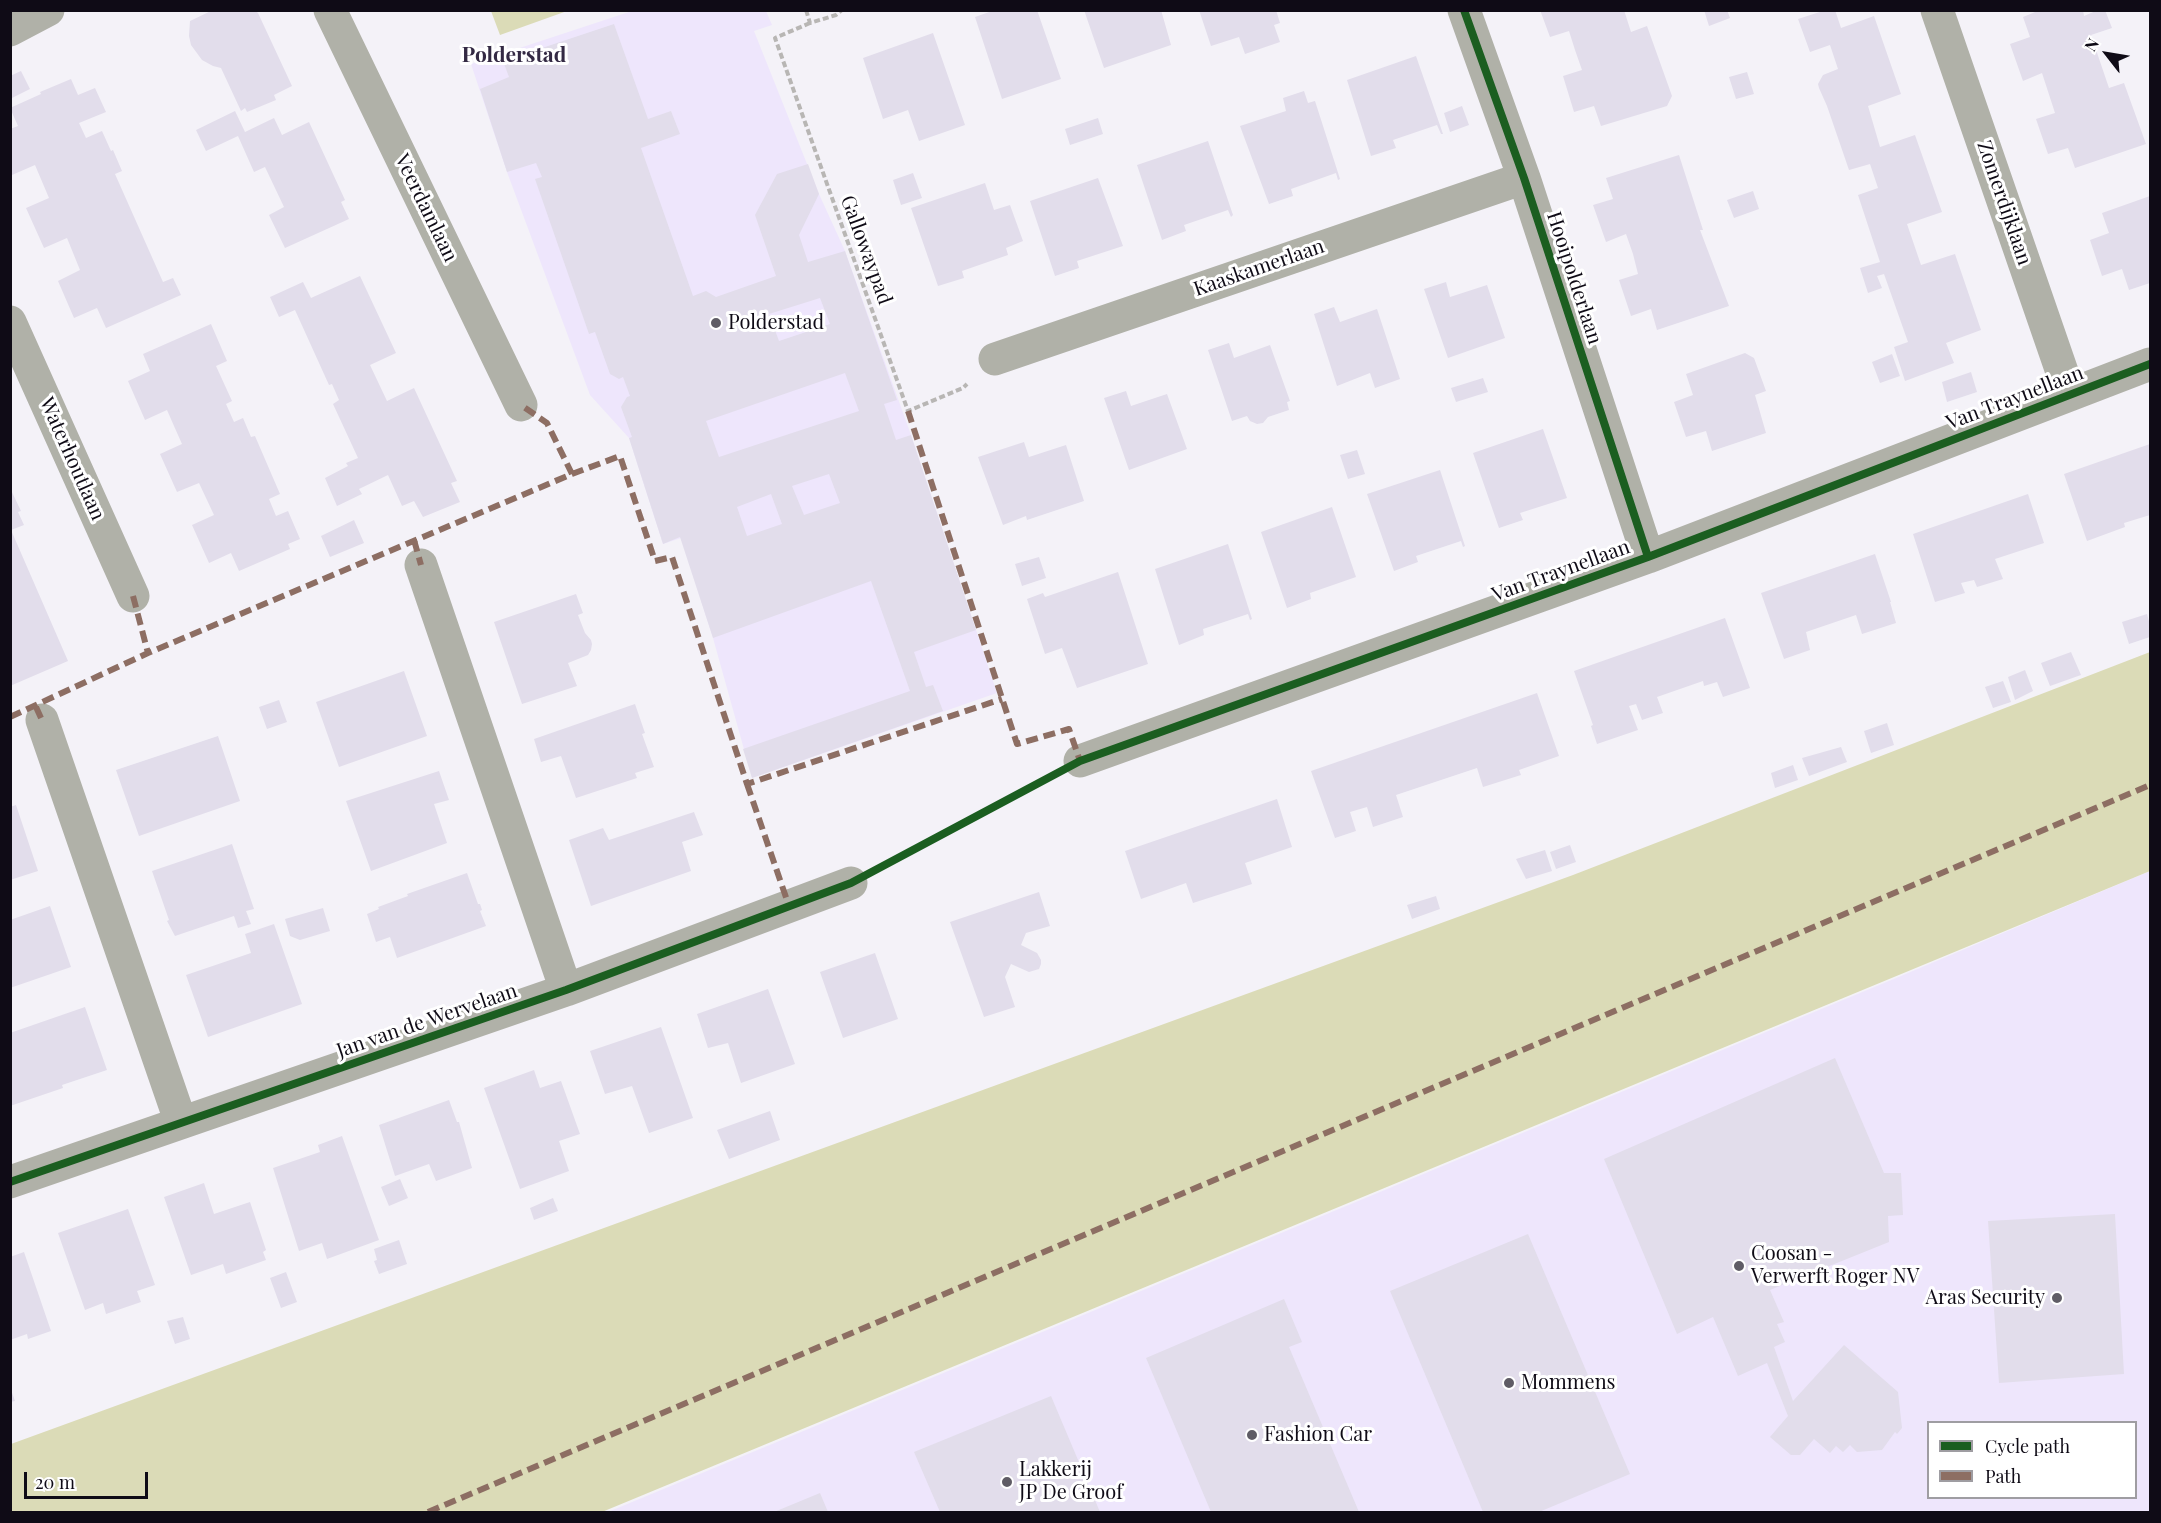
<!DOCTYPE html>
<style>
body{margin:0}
#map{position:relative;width:2161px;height:1523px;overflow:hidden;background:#f4f2f8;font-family:"Playfair Display",serif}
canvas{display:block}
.frame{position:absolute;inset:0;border:12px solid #0f0b16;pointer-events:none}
.legend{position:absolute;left:1927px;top:1421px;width:210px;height:78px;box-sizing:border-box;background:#fff;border:2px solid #9f9da2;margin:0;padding:8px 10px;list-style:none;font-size:18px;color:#0f0b16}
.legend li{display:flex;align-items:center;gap:12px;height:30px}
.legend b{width:30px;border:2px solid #9f9da2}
.north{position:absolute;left:2077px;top:24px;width:60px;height:60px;-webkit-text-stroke:4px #fff;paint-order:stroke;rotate:301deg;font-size:16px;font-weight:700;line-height:24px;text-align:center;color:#0f0b16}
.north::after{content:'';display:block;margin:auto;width:21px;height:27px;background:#0f0b16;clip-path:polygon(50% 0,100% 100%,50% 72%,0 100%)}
.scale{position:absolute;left:24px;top:1472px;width:124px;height:27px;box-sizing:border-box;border:3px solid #0f0b16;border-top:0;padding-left:8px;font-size:18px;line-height:21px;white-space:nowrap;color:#0f0b16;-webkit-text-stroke:4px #fff;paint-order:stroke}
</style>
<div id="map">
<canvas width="2161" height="1523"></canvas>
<div class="frame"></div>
<ul class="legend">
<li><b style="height:8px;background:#1b5e20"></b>Cycle path</li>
<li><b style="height:8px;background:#8d6e63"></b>Path</li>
</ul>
<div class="north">N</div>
<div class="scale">20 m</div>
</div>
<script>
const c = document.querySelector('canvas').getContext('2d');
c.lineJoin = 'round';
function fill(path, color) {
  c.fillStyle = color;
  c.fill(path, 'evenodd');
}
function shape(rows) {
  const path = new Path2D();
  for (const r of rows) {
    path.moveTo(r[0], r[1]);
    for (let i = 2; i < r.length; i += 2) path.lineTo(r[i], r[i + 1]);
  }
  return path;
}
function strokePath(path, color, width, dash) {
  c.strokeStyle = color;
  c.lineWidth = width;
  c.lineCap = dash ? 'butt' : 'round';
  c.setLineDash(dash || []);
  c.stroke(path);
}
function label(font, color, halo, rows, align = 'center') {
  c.font = font + ' "Playfair Display",serif';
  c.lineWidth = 6;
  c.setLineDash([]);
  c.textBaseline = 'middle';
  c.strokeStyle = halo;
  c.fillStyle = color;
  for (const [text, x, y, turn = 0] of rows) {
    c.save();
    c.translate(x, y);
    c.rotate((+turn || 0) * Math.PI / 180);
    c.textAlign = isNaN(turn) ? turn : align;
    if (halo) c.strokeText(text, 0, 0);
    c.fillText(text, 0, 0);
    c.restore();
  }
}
fill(shape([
 [632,11,766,11,772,25,754,31,819,194,845,251,911,435,997,693,752,778,713,638,681,538,663,544,629,438,590,395,507,172,471,64],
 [2150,871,2150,1512,608,1512,1901,976],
 [1928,1422,2136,1422,2136,1498,1928,1498]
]), '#eee6fc');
fill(shape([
 [491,11,491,10,567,11,500,35],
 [2150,652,2150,871,602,1512,11,1512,11,1444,1573,875]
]), '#dbdbb7');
fill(shape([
 [213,10,255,10,258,13,292,86,274,95,276,100,247,112,245,108,241,111,221,68,213,66,202,60,191,45,189,36,190,21],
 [995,10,1037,10,1061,79,1002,99,975,17],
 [1084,10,1161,10,1171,45,1104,68],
 [1199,10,1276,10,1280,23,1274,25,1280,42,1245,54,1239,37,1211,46],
 [1540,10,1624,10,1631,32,1647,26,1672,96,1667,106,1601,126,1594,106,1574,112,1563,76,1582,70,1575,50,1569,31,1550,37],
 [1704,10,1727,10,1730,18,1709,26],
 [1826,10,1835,10,1841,28,1874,16,1901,94,1868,106,1880,147,1915,135,1942,212,1907,224,1921,265,1955,254,1981,330,1946,343,1954,363,1905,381,1894,347,1908,342,1884,274,1877,276,1882,288,1868,293,1860,268,1880,262,1858,195,1878,188,1870,164,1849,170,1827,106,1819,88,1818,84,1823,75,1838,69,1830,45,1810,52,1798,19],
 [2040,10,2083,10,2084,16,2098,10,2105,10,2112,28,2091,35,2109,88,2124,83,2146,144,2075,168,2068,148,2048,154,2036,119,2055,113,2042,73,2023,81,2010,44,2030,37,2023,17],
 [614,24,648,119,671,111,680,134,641,148,693,296,706,291,716,297,776,276,755,215,777,174,808,164,819,194,799,235,808,262,845,251,897,400,884,404,896,440,911,435,976,630,914,652,926,687,933,685,943,711,752,778,743,749,910,691,871,581,713,638,680,537,663,544,629,438,632,437,621,407,627,397,630,396,623,377,619,379,610,374,595,332,589,334,535,179,542,177,536,163,507,172,480,89,509,77,503,61],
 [820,298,830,324,779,341,769,314],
 [845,373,859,411,719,457,706,421],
 [829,474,840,503,804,515,792,486],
 [771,494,782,524,747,536,737,507],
 [933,33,965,125,919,141,908,110,883,119,863,58],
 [1416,56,1443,134,1441,134,1437,125,1393,140,1396,148,1371,156,1347,80],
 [21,71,30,89,10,99,10,76],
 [1747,72,1754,94,1736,99,1729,77],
 [71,79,78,95,95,88,106,112,79,123,86,138,102,131,111,151,113,150,122,171,115,174,163,282,173,278,181,295,106,328,97,308,74,318,58,281,80,270,67,238,44,248,26,208,49,198,35,165,12,175,10,172,10,129,18,126,10,108,41,94,40,92],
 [1304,91,1308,103,1315,101,1340,179,1338,180,1336,173,1291,189,1293,196,1269,204,1240,126,1286,111,1283,98],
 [1462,106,1469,125,1450,132,1444,113],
 [235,111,245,132,274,118,282,135,309,122,345,200,341,202,349,219,285,248,269,215,284,207,265,167,254,172,238,136,206,151,196,130],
 [1098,118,1103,134,1070,145,1065,129],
 [1208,141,1233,215,1231,217,1228,210,1184,225,1186,231,1162,240,1137,165],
 [1679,155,1703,230,1700,230,1729,306,1657,330,1651,309,1631,316,1619,280,1638,274,1633,254,1626,234,1606,242,1593,205,1613,199,1606,178],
 [913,173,922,198,901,205,893,180],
 [1098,178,1123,246,1077,261,1079,268,1055,276,1030,201],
 [985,183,994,210,1010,205,1023,241,1006,248,1008,255,962,271,964,278,938,286,911,208],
 [1753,191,1759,209,1734,218,1727,200],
 [2150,196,2150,283,2129,290,2122,269,2102,276,2090,240,2109,233,2102,213],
 [360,276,396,353,370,365,387,401,414,388,457,481,451,483,460,502,423,517,414,501,402,506,388,475,359,489,362,494,337,506,325,478,348,466,346,463,358,458,333,404,339,400,332,384,329,385,295,310,279,317,270,297,303,282,311,298],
 [1446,282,1450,297,1487,285,1505,338,1448,358,1424,289],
 [1334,307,1340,322,1377,309,1400,379,1375,388,1370,373,1337,386,1314,314],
 [211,324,227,361,216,366,232,401,226,404,234,422,243,418,251,437,255,436,280,494,269,499,276,516,288,511,300,539,288,544,290,549,239,571,231,553,209,563,192,525,214,515,199,483,177,492,160,454,182,444,174,426,167,410,145,420,128,381,150,371,143,354],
 [1229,343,1234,358,1270,345,1290,401,1287,402,1289,410,1268,417,1263,423,1257,424,1250,421,1247,416,1232,421,1208,350],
 [1745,353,1754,358,1766,391,1755,395,1766,433,1712,451,1706,431,1686,437,1674,402,1693,395,1686,374],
 [1892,354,1900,376,1880,383,1872,362],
 [1971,372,1977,392,1947,402,1942,382],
 [1483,378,1488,392,1456,402,1451,388],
 [1126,391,1131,406,1167,394,1187,449,1129,470,1104,398],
 [1543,429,1567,498,1520,513,1523,520,1499,528,1473,453],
 [1024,442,1029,457,1066,445,1084,501,1027,520,1026,516,1003,525,978,457],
 [2150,444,2150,515,2124,523,2125,527,2087,541,2064,474],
 [1357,450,1365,474,1348,479,1340,455],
 [1440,470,1465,546,1463,547,1461,541,1416,556,1418,562,1394,571,1367,494],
 [10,488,21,511,18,512,24,525,11,530,68,661,10,686],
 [2028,494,2044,543,1995,559,2003,579,1977,587,1974,580,1961,583,1965,593,1935,602,1913,534],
 [1332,507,1356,577,1310,593,1311,599,1287,608,1261,532],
 [354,520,364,543,330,557,321,536],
 [1228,544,1252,619,1250,620,1248,614,1203,629,1204,635,1179,645,1155,569],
 [1875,554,1891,602,1890,602,1896,623,1862,634,1856,615,1806,632,1810,650,1784,659,1761,593],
 [1039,557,1046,578,1022,586,1015,564],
 [1118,572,1148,664,1077,688,1062,648,1045,654,1027,599,1043,593,1045,597],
 [576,594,583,613,578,615,585,633,591,640,592,644,591,650,588,655,568,663,577,686,522,704,494,622],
 [2147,614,2150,625,2150,637,2129,644,2122,622],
 [1725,618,1750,688,1723,697,1717,682,1704,686,1703,681,1657,697,1663,713,1642,720,1636,704,1629,706,1638,730,1597,744,1591,726,1593,725,1574,671],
 [2071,652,2081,675,2050,686,2041,663],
 [2025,670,2033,691,2015,700,2008,677],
 [404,671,427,736,339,767,316,702],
 [2003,681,2011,702,1993,708,1985,687],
 [1537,693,1559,756,1519,770,1521,775,1483,787,1477,768,1396,795,1403,817,1373,827,1367,807,1350,812,1356,831,1335,838,1311,771],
 [279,700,287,722,267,729,259,707],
 [635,704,645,733,642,734,654,767,635,773,637,778,576,798,561,756,541,762,534,739],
 [1887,723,1894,745,1871,753,1864,731],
 [218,736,240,801,139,836,116,770],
 [1841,747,1847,762,1809,776,1802,758],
 [1793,765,1798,780,1775,788,1771,773],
 [439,771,449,800,434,804,447,843,371,871,346,801],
 [1277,799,1292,847,1245,863,1252,884,1193,903,1186,883,1141,899,1125,851],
 [16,805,38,871,10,880,10,807],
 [694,812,703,835,682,842,691,871,591,906,569,840,603,828,609,840],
 [232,844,254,909,246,911,251,924,238,928,234,916,175,936,167,921,169,920,152,871],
 [1570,845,1576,862,1556,869,1550,852],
 [1545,850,1552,871,1526,879,1516,859],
 [467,873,478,904,480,904,482,910,480,911,486,926,397,958,390,937,376,942,367,914,379,909,378,907,408,896,407,894],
 [1039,892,1050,926,1026,933,1021,945,1037,953,1041,960,1041,964,1039,969,1029,972,1011,964,1005,977,1015,1007,984,1017,950,922],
 [1436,896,1440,909,1412,919,1407,905],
 [50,906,71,967,10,988,10,920],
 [323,908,330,931,300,940,290,936,285,919],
 [274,924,302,1004,208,1037,186,975,251,953,245,934],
 [875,953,898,1019,843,1038,820,972],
 [768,989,795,1064,741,1083,728,1043,708,1048,697,1014],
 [85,1007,107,1070,62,1085,63,1088,10,1106,10,1033],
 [661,1027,693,1118,649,1133,632,1086,605,1094,590,1051],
 [1835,1058,1884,1173,1901,1173,1903,1215,1888,1216,1889,1242,1770,1290,1784,1322,1777,1324,1785,1342,1774,1347,1793,1401,1844,1345,1898,1392,1902,1428,1897,1434,1895,1432,1882,1450,1857,1452,1850,1445,1843,1452,1836,1446,1830,1453,1814,1439,1800,1455,1791,1455,1770,1437,1788,1416,1767,1363,1738,1376,1713,1317,1677,1334,1604,1159],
 [534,1070,540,1088,561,1081,580,1134,559,1141,569,1171,520,1189,484,1088],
 [449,1100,457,1122,459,1122,472,1168,436,1181,429,1164,395,1176,379,1125],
 [770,1111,780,1140,729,1159,717,1130],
 [342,1136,379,1240,327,1259,322,1243,299,1251,273,1168,320,1152,318,1145],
 [400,1179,408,1198,389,1206,381,1187],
 [204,1183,214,1214,250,1202,266,1250,263,1252,266,1260,226,1274,223,1264,191,1275,164,1197],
 [553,1198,558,1211,534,1220,530,1208],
 [128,1209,155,1285,137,1291,141,1302,106,1314,103,1303,85,1310,58,1233],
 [2115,1214,2124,1374,1999,1383,1988,1221],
 [1528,1234,1630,1474,1539,1512,1483,1512,1390,1291],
 [399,1240,407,1264,379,1274,374,1261,377,1260,374,1249],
 [24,1252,51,1331,28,1339,27,1334,10,1340,10,1257],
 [286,1272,297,1302,281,1308,270,1278],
 [1284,1299,1302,1342,1289,1347,1359,1512,1211,1512,1146,1358],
 [183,1317,190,1339,175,1344,167,1321],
 [10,1387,15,1401,10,1402],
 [1051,1396,1100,1512,940,1512,914,1452],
 [820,1493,828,1512,774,1512]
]), '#e2ddeb');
strokePath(shape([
 [806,10,810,23,836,15,842,10],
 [810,23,775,38,908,411,963,388,967,384]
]), '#b8b6b4', 4, [6, 3]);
strokePath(shape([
 [330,10,521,405],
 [1464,10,1524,178,1648,557],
 [1937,10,2070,395],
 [10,30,48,10],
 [10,322,133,596],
 [995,359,1524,178],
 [421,565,566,990],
 [42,720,181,1123],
 [1080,761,1648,557,2150,364],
 [10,1182,566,990,851,883]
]), '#b0b1a8', 33);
strokePath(shape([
 [908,411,1017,744,1069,729,1080,761],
 [572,474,620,456,655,561,672,557,747,784,1002,699],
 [414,540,421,565],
 [133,596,148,653],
 [36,707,42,720],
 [10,717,148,653,572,474,547,423,521,405],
 [747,784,789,906],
 [428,1512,2150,785]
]), '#8d6e63', 6, [12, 6]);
strokePath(shape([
 [1464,10,1524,178,1648,557],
 [10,1182,566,990,851,883,1080,761,1648,557,2150,364]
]), '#1b5e20', 8);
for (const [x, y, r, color] of [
 [716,323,6,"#5f5c65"],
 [1739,1266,6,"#5f5c65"],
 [2057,1298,6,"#5f5c65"],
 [1509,1383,6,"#5f5c65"],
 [1252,1435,6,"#5f5c65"],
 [1007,1482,6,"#5f5c65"]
]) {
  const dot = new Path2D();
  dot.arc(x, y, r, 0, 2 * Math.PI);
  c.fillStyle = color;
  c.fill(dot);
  strokePath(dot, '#fff', 2);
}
label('20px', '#0f0b16', '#fff', [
 ["Zomerdijklaan",2004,203,71],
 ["Veerdamlaan",426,208,64],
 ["Gallowaypad",866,250,70],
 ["Kaaskamerlaan",1259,268,-19],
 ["Hooipolderlaan",1574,278,72],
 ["Van Traynellaan",2015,398,-21],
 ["Waterhoutlaan",72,459,66],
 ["Van Traynellaan",1561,571,-20],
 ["Jan van de Wervelaan",427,1021,-19]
]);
label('20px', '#0f0b16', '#fff', [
 ["Polderstad",728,323],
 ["Coosan -",1751,1254],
 ["Verwerft Roger NV",1751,1277],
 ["Aras Security",2045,1298,"right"],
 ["Mommens",1521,1383],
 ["Fashion Car",1264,1435],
 ["Lakkerij",1019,1470],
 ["JP De Groof",1019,1493]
], 'left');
label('bold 21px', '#332943', '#fff', [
 ["Polderstad",514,55]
]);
</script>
